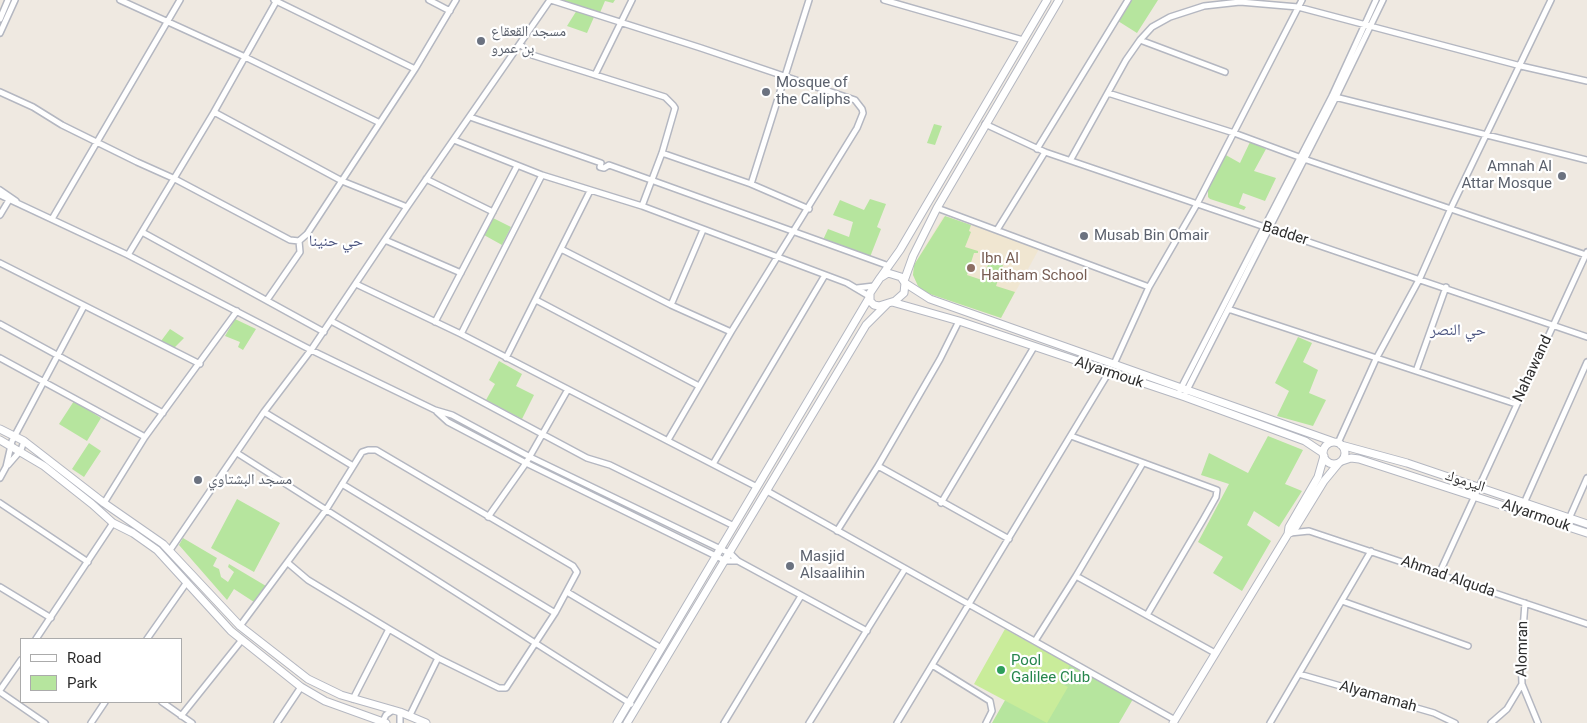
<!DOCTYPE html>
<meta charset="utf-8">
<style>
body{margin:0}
#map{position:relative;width:1587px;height:723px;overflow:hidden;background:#efe9e1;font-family:Roboto,sans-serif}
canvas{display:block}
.legend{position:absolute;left:20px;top:638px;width:162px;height:65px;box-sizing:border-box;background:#fff;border:1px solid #ababab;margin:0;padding:6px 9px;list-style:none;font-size:15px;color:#2e2e2e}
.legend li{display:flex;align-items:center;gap:10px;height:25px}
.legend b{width:25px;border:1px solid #ababab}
</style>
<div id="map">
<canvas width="1587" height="723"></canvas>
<ul class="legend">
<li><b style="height:6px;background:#fff"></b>Road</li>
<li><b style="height:14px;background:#b6e59e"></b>Park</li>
</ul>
</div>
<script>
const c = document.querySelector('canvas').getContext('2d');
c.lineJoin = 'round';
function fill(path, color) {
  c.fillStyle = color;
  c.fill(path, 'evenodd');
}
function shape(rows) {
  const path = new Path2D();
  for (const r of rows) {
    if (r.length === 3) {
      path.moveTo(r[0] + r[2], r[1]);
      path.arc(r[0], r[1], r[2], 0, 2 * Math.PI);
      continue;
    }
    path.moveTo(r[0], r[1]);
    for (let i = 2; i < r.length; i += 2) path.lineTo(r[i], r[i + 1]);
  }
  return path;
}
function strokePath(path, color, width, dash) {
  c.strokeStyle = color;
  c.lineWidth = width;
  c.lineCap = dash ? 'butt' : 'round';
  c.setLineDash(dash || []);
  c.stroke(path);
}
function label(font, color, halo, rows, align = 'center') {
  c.font = font + ' Roboto,"Noto Naskh Arabic",sans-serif';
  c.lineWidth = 4.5;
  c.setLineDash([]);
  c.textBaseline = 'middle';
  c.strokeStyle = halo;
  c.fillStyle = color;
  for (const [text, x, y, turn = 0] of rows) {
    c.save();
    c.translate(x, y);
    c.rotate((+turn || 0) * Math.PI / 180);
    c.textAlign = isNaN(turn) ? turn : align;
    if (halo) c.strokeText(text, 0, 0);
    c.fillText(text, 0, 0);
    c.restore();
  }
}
fill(shape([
 [943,217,949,217,1039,249,1001,318,924,292,918,286,913,275,914,265]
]), '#f0e6d1');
fill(shape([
 [556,0,615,0,613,3,605,1,599,15],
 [1130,0,1158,0,1137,33,1118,21],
 [577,10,594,17,587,33,567,26],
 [934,124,942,126,935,145,927,143],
 [1250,142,1266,149,1254,171,1276,178,1265,201,1243,193,1239,204,1246,207,1244,210,1210,199,1208,197,1208,186,1224,154,1240,163],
 [870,199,886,204,877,227,881,229,870,257,823,240,828,229,849,237,853,222,833,215,840,200,864,210],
 [945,216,971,225,969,231,971,232,965,247,978,251,978,253,974,253,967,275,982,280,990,260,1003,265,996,286,1015,292,1001,318,924,292,918,286,913,275,914,265],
 [493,218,511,227,502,245,484,235],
 [235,319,256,329,243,350,238,347,240,342,225,336],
 [170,329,184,338,173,349,161,341],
 [1298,337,1312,343,1303,362,1318,370,1309,393,1326,400,1313,426,1277,416,1289,391,1275,383],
 [499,361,522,374,516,386,534,395,522,419,486,400,495,384,489,380],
 [74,401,101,418,87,441,59,424],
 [1268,436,1303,450,1285,484,1302,491,1279,527,1254,511,1247,525,1271,541,1242,591,1213,573,1223,557,1198,542,1229,484,1201,475,1209,453,1248,473],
 [89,443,101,451,84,477,72,469],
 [237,499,280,523,254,572,211,548],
 [183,538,217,558,213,566,219,569,221,577,228,582,234,572,228,567,229,564,266,586,254,602,234,589,227,600,179,545],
 [1036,646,1133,699,1119,723,992,723]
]), '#b6e59e');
fill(shape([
 [1005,629,1070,665,1060,683,1068,687,1047,723,974,684]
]), '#c9ec9a');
const street = shape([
 [120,0,245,57,378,122],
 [274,0,415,69],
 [429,0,450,11],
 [551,0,701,48,855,100,862,109,863,113,857,128,731,332,668,440],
 [884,0,1023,40],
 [0,19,8,0],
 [0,33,15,0],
 [1140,40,1225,72],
 [520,44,532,55,665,97,673,105,675,108,662,153,642,206],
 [595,75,632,0],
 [0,92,33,107,62,125,137,162,175,179,290,240,299,241,307,234,415,69,456,0],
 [1108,93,1234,133,1299,157],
 [1335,97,1587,160],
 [214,112,342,181,407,207],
 [470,117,601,163,600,167,604,168,609,165,651,180,889,266],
 [985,124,1045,152,1587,337],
 [454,140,542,175,642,206,847,283,869,296],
 [1037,149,1128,0],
 [662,153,751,184,809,209],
 [1071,159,1126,60,1140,40,1152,27,1170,17,1204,6,1240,2,1298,7,1521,66,1587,81],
 [1304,159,1586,255],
 [426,179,493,212],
 [751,184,809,0],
 [0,190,16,201],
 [0,195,128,255,311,350,435,410,452,415,530,457,731,554,738,561,867,631],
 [937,208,1149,287],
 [0,215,9,200],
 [52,219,180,0],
 [997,230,1045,152],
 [142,232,324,332],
 [385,240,461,273],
 [561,249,671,305,731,332],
 [128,255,214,112,277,0],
 [0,263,200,364],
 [356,284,461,334,757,487],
 [857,288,874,286],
 [267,300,300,252,299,241],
 [536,300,699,386],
 [671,305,703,230],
 [1228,309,1516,404],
 [331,321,587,458,610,465,734,526],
 [435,322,517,166],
 [0,324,163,413],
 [461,334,542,175],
 [0,358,145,437],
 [506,358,590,191],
 [1114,364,1149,287,1197,204,1302,0],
 [1416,371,1446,287],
 [1180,390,1332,96,1376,0],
 [1186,392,1336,97,1383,0],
 [264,412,353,466],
 [437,412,448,422,526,463,726,561,738,561],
 [1071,436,1217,490,1216,497,1203,520,1147,615],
 [1338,443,1376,359,1420,278,1451,208,1551,0],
 [237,453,631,704],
 [713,464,825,275],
 [8,465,21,450,24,441],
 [878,466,1009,539],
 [0,478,6,467,12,441,84,306],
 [342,484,555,613],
 [767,491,1175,720],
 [1525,501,1587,362],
 [0,503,88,562],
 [104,503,145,437,237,311],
 [941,503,1034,347],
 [488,517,526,463,567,391],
 [1568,521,1587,478],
 [837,531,878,466,940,359,959,321],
 [1290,533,1309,531,1587,624],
 [170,550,264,412,311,350,407,207,550,0],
 [1439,574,1587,252],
 [1076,576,1215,653],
 [0,587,51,618],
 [567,592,661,648],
 [1342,601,1468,646],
 [1525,603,1521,656,1522,684,1538,723],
 [240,626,326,510,362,452,368,450,376,450,573,566,577,572,555,613,506,688,499,688,438,658,389,629,308,580,288,563],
 [36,639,113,523],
 [147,639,187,582],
 [1035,641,1076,576,1143,463],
 [932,665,990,701,992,711,986,723],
 [1299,674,1434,713,1455,723],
 [0,690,21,660],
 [0,692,45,723],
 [353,699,389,629],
 [162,702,192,723],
 [410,715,438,658],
 [181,716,241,641],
 [91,723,105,702],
 [277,723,301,687],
 [382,723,386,715,393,710],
 [400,723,400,712],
 [724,723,801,596],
 [809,723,905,569],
 [897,723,1109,372],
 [1270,723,1371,551],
 [1491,723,1507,709,1522,684]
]);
const secondary = shape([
 [888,273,901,277,905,283,904,293,895,301,879,306,874,305,870,301,870,293,880,278,888,273],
 [880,278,900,250,1047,0],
 [904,281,913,256,937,208,1059,0],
 [905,283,930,299,1334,442],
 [892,302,959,321,1185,397,1305,441,1323,453],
 [0,429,24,441,104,503,163,544,240,626,308,679,341,695,400,712,426,723],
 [0,440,44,466,92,504,113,523,133,533,157,550,231,631,301,687,325,701,386,723],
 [1334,453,11],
 [1341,445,1407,463,1587,524],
 [1342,461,1351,458,1359,459,1587,533],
 [1288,534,1289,527,1318,477,1324,456],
 [617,723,869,298],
 [627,723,866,325,887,304],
 [1173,723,1288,534,1294,530,1324,481,1338,464]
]);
strokePath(street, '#b4b7c1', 8);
strokePath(secondary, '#b4b7c1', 9);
strokePath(street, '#fff', 5);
strokePath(secondary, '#fff', 7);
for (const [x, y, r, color] of [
 [481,41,5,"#6b7280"],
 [766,92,5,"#6b7280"],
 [1562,176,5,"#6b7280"],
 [1084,236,5,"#6b7280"],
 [971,268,5,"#8d6e63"],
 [198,480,5,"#6b7280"],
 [790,566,5,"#6b7280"],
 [1001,670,5,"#2e9e5b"]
]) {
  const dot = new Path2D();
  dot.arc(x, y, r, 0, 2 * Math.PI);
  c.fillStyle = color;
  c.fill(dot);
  strokePath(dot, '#fff', 2);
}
label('15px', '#5b616d', '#fff', [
 ["مسجد القعقاع",491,32],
 ["بن عمرو",491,49],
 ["Mosque of",776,83],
 ["the Caliphs",776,100],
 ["Amnah Al",1552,167,"right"],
 ["Attar Mosque",1552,184,"right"],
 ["Musab Bin Omair",1094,236],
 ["مسجد البشتاوي",208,480],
 ["Masjid",800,557],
 ["Alsaalihin",800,574]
], 'left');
label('15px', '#2e2e2e', '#fff', [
 ["Badder",1285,234,18],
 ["Nahawand",1533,369,-65],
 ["Alyarmouk",1109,373,18],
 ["اليرموك",1465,482,18],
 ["Alyarmouk",1536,516,19],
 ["Ahmad Alquda",1448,577,19],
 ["Alomran",1523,649,-89],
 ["Alyamamah",1378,697,16]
]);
label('15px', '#785e54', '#fff', [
 ["Ibn Al",981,259],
 ["Haitham School",981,276]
], 'left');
label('15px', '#27864d', '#fff', [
 ["Pool",1011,661],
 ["Galilee Club",1011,678]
], 'left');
label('16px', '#4d5680', '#fff', [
 ["حي حنينا",336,242],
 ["حي النصر",1458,331]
]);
</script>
